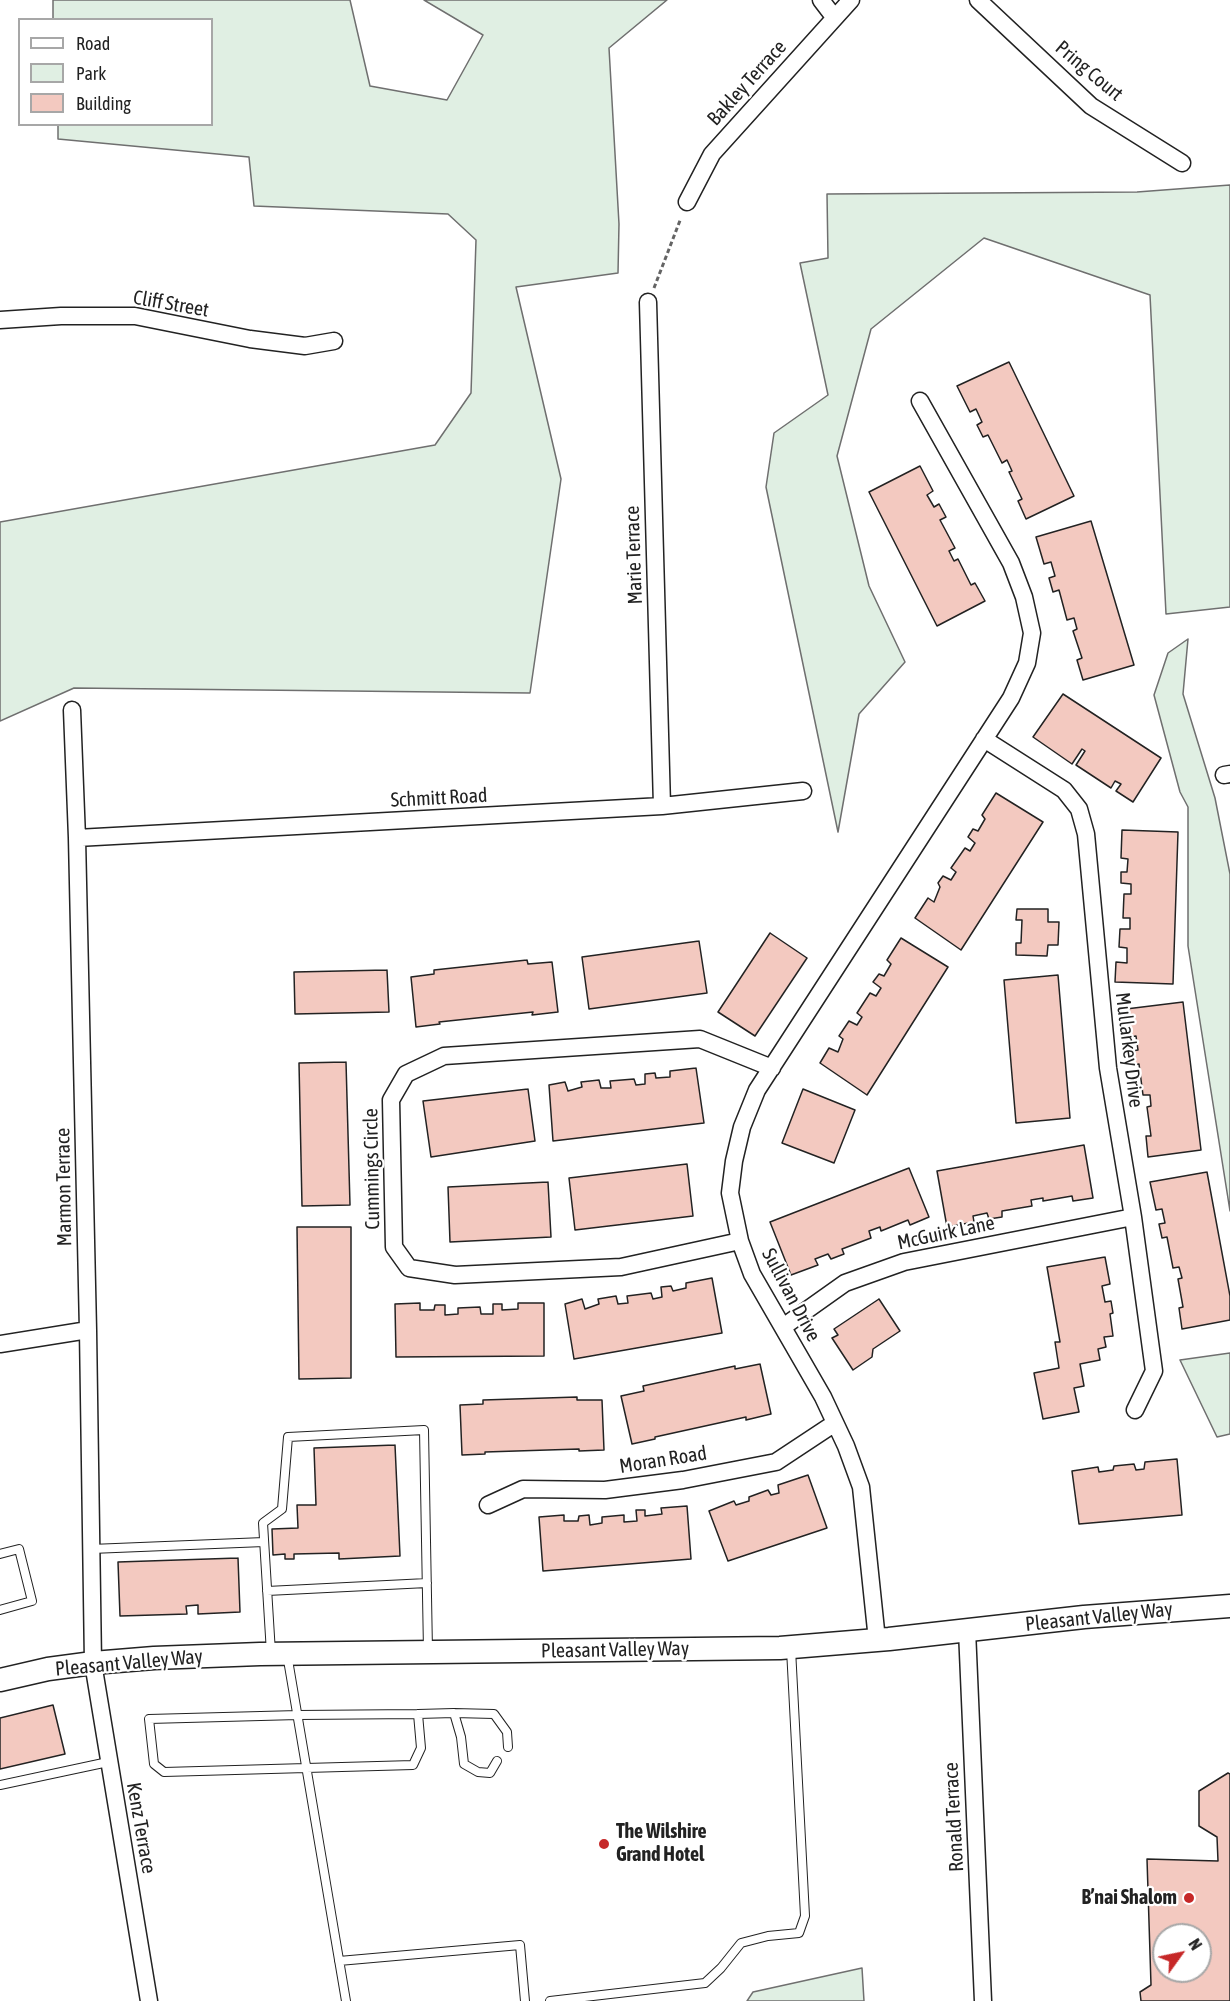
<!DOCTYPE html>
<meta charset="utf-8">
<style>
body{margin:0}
#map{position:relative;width:1230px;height:2001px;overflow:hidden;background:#fff;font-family:"Asap Condensed",sans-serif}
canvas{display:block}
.legend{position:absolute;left:18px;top:18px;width:195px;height:108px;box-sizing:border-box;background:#fff;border:2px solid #a7a7a7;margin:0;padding:8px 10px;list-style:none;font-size:18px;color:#222}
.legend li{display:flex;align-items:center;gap:12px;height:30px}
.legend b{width:30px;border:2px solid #a7a7a7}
.north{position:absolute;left:1152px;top:1923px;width:60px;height:60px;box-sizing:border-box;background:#fff;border:2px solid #a7a7a7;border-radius:50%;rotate:57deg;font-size:16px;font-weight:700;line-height:24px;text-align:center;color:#222}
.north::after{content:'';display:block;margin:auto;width:21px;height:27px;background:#c62828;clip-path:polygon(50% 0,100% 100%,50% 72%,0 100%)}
</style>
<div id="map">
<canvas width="1230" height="2001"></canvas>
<ul class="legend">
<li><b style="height:8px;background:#fff"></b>Road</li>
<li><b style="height:16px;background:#e0efe3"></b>Park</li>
<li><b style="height:16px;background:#f3c9c0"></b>Building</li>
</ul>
<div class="north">N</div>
</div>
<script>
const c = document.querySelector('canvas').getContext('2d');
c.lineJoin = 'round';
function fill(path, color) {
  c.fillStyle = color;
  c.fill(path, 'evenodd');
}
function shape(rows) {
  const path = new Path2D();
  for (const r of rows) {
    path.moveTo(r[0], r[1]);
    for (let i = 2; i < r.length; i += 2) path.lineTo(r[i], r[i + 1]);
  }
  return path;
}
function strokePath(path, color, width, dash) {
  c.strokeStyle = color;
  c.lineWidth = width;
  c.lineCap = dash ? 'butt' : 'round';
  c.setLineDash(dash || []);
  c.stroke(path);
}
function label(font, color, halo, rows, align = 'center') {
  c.font = font + ' "Asap Condensed",sans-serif';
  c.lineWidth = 4.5;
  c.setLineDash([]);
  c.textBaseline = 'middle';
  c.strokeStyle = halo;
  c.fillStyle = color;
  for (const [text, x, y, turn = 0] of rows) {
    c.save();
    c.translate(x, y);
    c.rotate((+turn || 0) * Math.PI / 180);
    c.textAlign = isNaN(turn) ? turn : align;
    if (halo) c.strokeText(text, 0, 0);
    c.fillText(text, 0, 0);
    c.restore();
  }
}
const green = shape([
 [53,0,350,0,370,86,447,100,483,35,424,0,667,0,609,48,619,224,618,273,516,287,561,479,530,693,74,688,0,721,0,522,435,445,471,393,476,240,448,214,254,206,249,157,58,139,58,125,212,124,212,20,53,19,53,0],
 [1230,185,1230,607,1166,614,1150,295,984,238,871,329,837,456,869,586,905,662,859,714,838,832,766,487,774,433,828,395,800,263,828,258,827,194,1137,192,1230,185],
 [1188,639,1183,694,1215,798,1230,874,1230,1211,1188,946,1188,807,1180,792,1154,695,1168,653,1188,639],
 [1230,1353,1230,1434,1217,1437,1180,1360,1230,1353],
 [862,1968,864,2001,747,2001,753,1992,862,1968]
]);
fill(green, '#e0efe3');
strokePath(green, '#6f6f6f', 1.5);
const building = shape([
 [1009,362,1074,496,1026,519,1018,501,1022,499,1009,472,1012,471,1007,460,1002,463,988,435,983,437,977,425,982,422,976,409,970,412,957,386,1009,362],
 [920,466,933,491,927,495,934,507,939,504,946,517,940,520,955,548,949,551,954,561,958,559,971,585,975,583,985,601,937,626,869,492,920,466],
 [1091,521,1134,665,1083,680,1077,660,1082,658,1073,631,1077,629,1074,618,1067,620,1059,590,1053,592,1049,578,1055,576,1051,562,1044,564,1036,537,1091,521],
 [1063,694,1161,758,1133,802,1116,791,1121,784,1115,781,1111,788,1076,765,1085,751,1082,749,1072,764,1033,737,1063,694],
 [996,793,1043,822,961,950,915,918,928,898,934,902,940,887,938,883,943,876,951,880,956,872,951,868,965,848,970,851,975,843,968,837,973,829,978,831,985,819,982,815,996,793],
 [1122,830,1178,832,1173,984,1115,982,1116,962,1127,963,1127,948,1119,947,1120,929,1130,929,1130,918,1123,918,1124,894,1131,894,1131,884,1121,883,1121,872,1127,872,1128,859,1121,858,1122,830],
 [1017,909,1048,909,1048,922,1059,922,1058,945,1048,945,1047,956,1016,955,1016,943,1021,943,1022,920,1016,920,1017,909],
 [770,933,807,958,755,1036,718,1012,770,933],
 [901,938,948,967,867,1095,820,1063,829,1048,838,1052,843,1039,839,1036,849,1021,857,1025,862,1017,857,1013,870,993,876,996,881,988,873,982,879,974,884,976,891,964,887,960,901,938],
 [699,941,707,993,589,1009,582,957,699,941],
 [527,960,528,964,552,962,558,1012,532,1015,533,1012,439,1022,440,1024,416,1027,411,977,434,974,434,970,527,960],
 [387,970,389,1012,295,1014,294,972,387,970],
 [1058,975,1070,1118,1016,1123,1004,980,1058,975],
 [1183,1002,1201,1150,1148,1157,1146,1136,1151,1136,1147,1107,1151,1106,1150,1095,1143,1095,1139,1064,1134,1065,1132,1051,1138,1050,1136,1036,1129,1037,1126,1009,1183,1002],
 [346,1062,350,1205,302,1206,299,1063,346,1062],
 [696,1068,704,1123,553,1141,549,1085,565,1082,568,1091,582,1087,581,1082,599,1080,601,1088,611,1088,610,1081,634,1079,636,1085,645,1084,645,1074,655,1073,656,1078,670,1077,670,1071,696,1068],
 [528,1089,535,1141,431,1157,423,1101,528,1089],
 [803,1089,855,1110,834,1163,782,1143,803,1089],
 [1084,1145,1093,1198,1073,1201,1072,1196,1043,1201,1043,1198,1031,1200,1032,1206,1002,1211,1002,1217,989,1219,987,1213,973,1216,974,1222,947,1227,937,1171,1084,1145],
 [687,1164,693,1216,575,1230,569,1178,687,1164],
 [909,1168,929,1217,910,1225,908,1220,881,1231,880,1227,869,1231,871,1238,842,1249,844,1254,831,1259,828,1254,815,1259,818,1265,791,1275,770,1222,909,1168],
 [1207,1172,1230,1296,1230,1320,1182,1329,1179,1308,1183,1307,1178,1279,1182,1278,1179,1267,1173,1268,1167,1237,1162,1238,1159,1224,1165,1223,1162,1209,1156,1210,1150,1182,1207,1172],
 [548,1182,551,1237,450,1242,448,1187,548,1182],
 [297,1227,351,1227,351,1378,299,1379,297,1227],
 [1105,1257,1110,1284,1102,1286,1105,1302,1111,1301,1113,1313,1110,1314,1113,1336,1104,1337,1106,1347,1098,1349,1100,1360,1080,1364,1084,1386,1074,1388,1079,1412,1043,1419,1034,1373,1059,1368,1055,1342,1060,1342,1047,1267,1105,1257],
 [712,1278,722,1333,574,1359,565,1304,582,1299,585,1309,599,1304,598,1299,616,1296,618,1304,628,1303,627,1296,651,1293,653,1299,662,1297,661,1287,671,1286,673,1291,686,1288,686,1283,712,1278],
 [879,1299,900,1331,873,1349,872,1357,853,1370,832,1338,838,1335,834,1329,879,1299],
 [420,1303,420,1310,434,1310,435,1305,445,1305,445,1315,458,1314,458,1308,480,1307,481,1314,493,1314,493,1304,502,1304,502,1310,518,1309,518,1303,544,1303,544,1356,396,1357,395,1304,420,1303],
 [760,1364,771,1414,746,1420,746,1417,655,1437,655,1439,632,1444,621,1396,644,1391,643,1386,735,1366,735,1369,760,1364],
 [577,1397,577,1400,602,1400,604,1450,579,1451,579,1449,485,1452,485,1454,462,1455,460,1405,483,1404,483,1400,577,1397],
 [395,1445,400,1556,339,1559,339,1553,294,1554,294,1559,285,1559,285,1554,273,1555,272,1529,298,1528,297,1505,316,1505,314,1448,395,1445],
 [1177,1459,1182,1515,1079,1524,1072,1471,1098,1467,1099,1472,1113,1470,1114,1466,1134,1464,1136,1470,1144,1469,1145,1462,1177,1459],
 [808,1475,827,1528,728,1561,709,1511,734,1501,736,1505,749,1501,749,1497,768,1490,771,1495,779,1493,778,1485,808,1475],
 [687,1506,691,1559,543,1571,539,1517,564,1515,564,1521,578,1521,579,1516,589,1515,590,1525,602,1523,602,1517,624,1515,624,1522,637,1521,636,1510,645,1510,645,1516,662,1514,661,1508,687,1506],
 [238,1558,240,1612,198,1614,198,1605,186,1606,187,1614,120,1616,118,1562,238,1558],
 [53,1705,65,1754,0,1769,0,1718,53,1705],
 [1228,1773,1230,1774,1230,2001,1141,2001,1140,1992,1151,1985,1147,1859,1218,1861,1217,1837,1199,1826,1199,1791,1228,1773],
 [1164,1935,1200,1935,1200,1971,1164,1971,1164,1935]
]);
fill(building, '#f3c9c0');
strokePath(building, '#222', 1.5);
const lane = shape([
 [91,1549,264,1542],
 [0,1554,19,1549,32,1601,0,1610],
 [267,1591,427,1583],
 [271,1653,263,1523,282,1509,288,1437,424,1430,428,1651],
 [287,1654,346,2001],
 [418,1714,421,1748,413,1765,164,1772,154,1764,149,1719,298,1715,418,1714,454,1713],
 [497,1761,490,1773,478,1772,464,1764,461,1737,454,1713,494,1714,507,1732,508,1747],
 [0,1785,108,1762],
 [339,1961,520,1945,525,2001],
 [550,2001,705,1983,721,1968,741,1943,768,1936,799,1933,805,1916,791,1649]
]);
const street = shape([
 [821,0,834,17],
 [978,0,1091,106,1182,163],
 [687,202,712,154,851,0],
 [648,302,662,806],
 [0,320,61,316,135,316,250,339,305,346,334,341],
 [72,710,77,838,88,1330,93,1663,149,2001],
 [984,739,1064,790,1079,809,1086,834,1108,1068,1133,1217,1154,1371,1135,1410],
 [1224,775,1230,774],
 [77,838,662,806,803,791],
 [740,1241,621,1267,455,1275,409,1268,394,1247,391,1100,406,1074,444,1056,700,1039,772,1068],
 [783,1327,845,1283,904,1262,1133,1217],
 [0,1344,88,1330],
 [488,1505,523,1489,605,1490,683,1480,776,1462,835,1423],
 [967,1630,983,2001],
 [877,1640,861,1487,846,1446,823,1397,752,1274,740,1241,730,1193,734,1161,742,1127,757,1090,1011,698,1027,663,1032,633,1024,597,1011,563,920,401]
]);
const secondary = shape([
 [0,1680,48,1669,93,1663,154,1658,260,1654,780,1648,889,1639,1084,1617,1230,1606]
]);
strokePath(lane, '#222', 10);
strokePath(street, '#222', 19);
strokePath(secondary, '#222', 25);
strokePath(shape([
 [654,288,681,218]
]), '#646464', 3, [4.5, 3]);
strokePath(lane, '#fff', 8);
strokePath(street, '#fff', 16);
strokePath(secondary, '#fff', 22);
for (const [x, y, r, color] of [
 [604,1844,6,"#c62828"],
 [1189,1898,6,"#c62828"]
]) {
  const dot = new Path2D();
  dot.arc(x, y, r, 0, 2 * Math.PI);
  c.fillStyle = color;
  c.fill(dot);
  strokePath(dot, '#fff', 2);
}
label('20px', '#222', '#fff', [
 ["Pring Court",1089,71,40],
 ["Bakley Terrace",747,83,-48],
 ["Cliff Street",171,304,10],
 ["Marie Terrace",634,555,-92],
 ["Schmitt Road",439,798,-3],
 ["Mullarkey Drive",1129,1050,83],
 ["Cummings Circle",372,1169,-91],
 ["Marmon Terrace",64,1187,-91],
 ["McGuirk Lane",946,1233,-12],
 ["Sullivan Drive",791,1295,62],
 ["Moran Road",663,1460,-9],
 ["Pleasant Valley Way",1099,1617,-6],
 ["Pleasant Valley Way",615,1650,-1],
 ["Pleasant Valley Way",129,1663,-5],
 ["Ronald Terrace",954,1817,-93],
 ["Kenz Terrace",141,1828,80]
]);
label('bold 20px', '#222', '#fff', [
 ["The Wilshire",616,1832],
 ["Grand Hotel",616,1855],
 ["B’nai Shalom",1177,1898,"right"]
], 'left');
</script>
